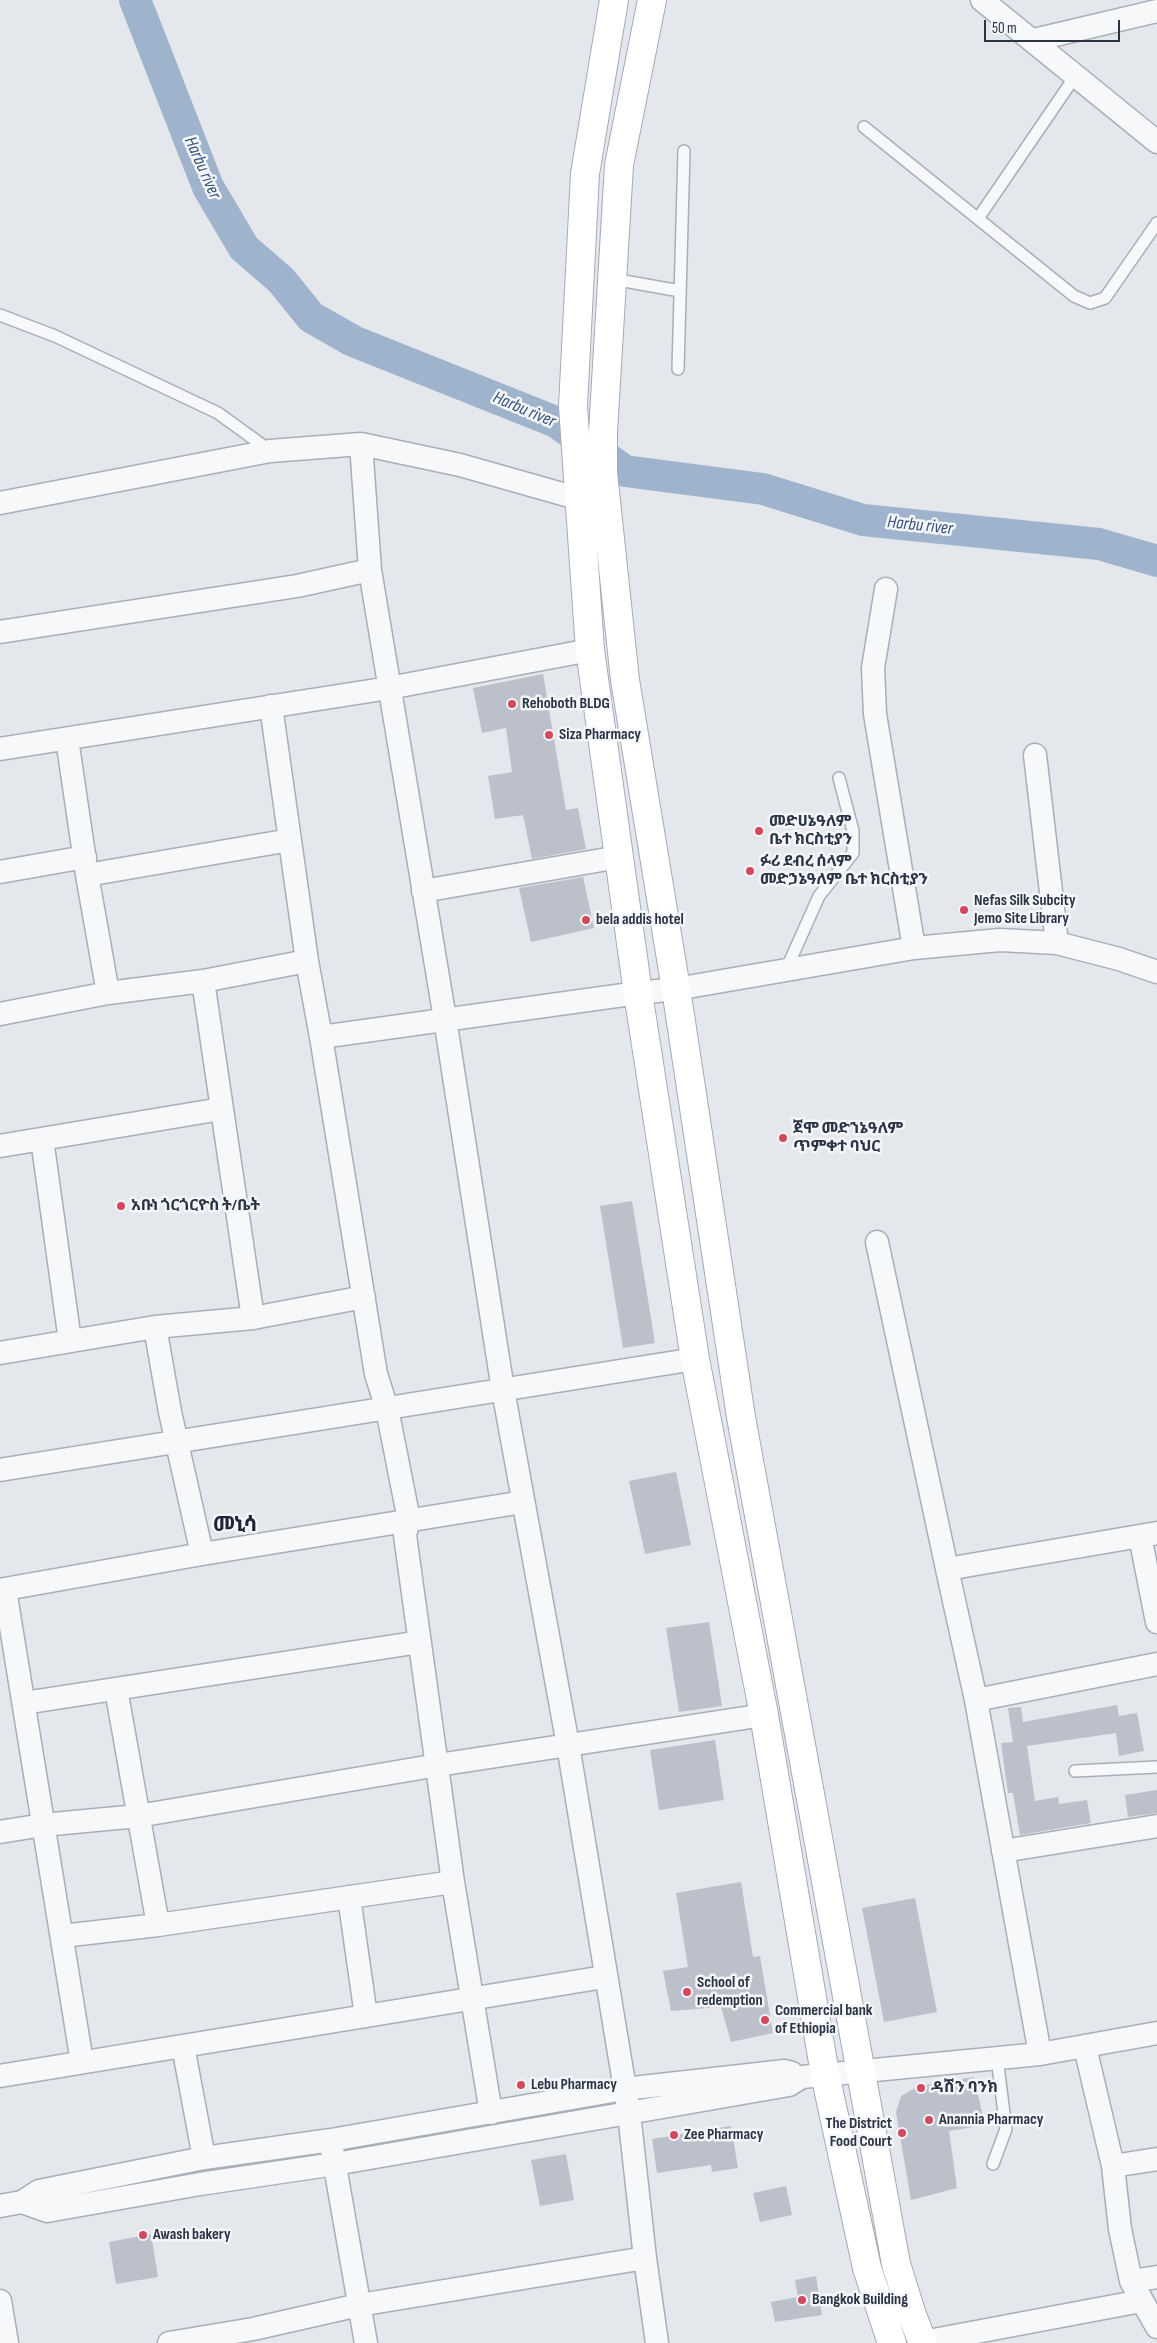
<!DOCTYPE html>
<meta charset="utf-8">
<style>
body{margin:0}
#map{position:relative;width:1157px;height:2343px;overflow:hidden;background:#e4e7ec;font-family:"Sofia Sans Condensed",sans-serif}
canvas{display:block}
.scale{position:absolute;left:984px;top:20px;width:136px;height:22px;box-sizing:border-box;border:2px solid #2b3445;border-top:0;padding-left:6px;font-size:15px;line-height:18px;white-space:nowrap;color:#2b3445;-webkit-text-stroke:4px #f4f6f9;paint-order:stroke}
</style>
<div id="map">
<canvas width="1157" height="2343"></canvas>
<div class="scale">50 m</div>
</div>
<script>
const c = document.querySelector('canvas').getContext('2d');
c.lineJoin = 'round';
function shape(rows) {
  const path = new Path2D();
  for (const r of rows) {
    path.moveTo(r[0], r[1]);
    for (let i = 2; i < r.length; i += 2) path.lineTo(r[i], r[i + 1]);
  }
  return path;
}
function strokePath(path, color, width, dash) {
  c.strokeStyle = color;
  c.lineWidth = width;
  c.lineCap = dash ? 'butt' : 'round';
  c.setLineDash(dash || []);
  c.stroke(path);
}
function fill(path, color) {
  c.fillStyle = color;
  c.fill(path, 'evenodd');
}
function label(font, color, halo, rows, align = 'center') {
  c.font = font + ' "Sofia Sans Condensed","Noto Sans Ethiopic",sans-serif';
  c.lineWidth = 5;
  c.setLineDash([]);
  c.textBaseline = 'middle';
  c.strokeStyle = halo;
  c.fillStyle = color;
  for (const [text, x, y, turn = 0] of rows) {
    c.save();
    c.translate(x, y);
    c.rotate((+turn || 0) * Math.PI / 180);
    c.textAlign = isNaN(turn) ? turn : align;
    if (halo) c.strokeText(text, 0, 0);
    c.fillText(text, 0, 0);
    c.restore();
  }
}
strokePath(shape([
 [135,0,208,187,244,248,281,280,311,317,353,341,556,422,625,471,763,489,863,520,1099,544,1157,561]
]), '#9fb4cc', 32);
fill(shape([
 [543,674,566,810,578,808,586,849,532,859,523,815,495,819,488,776,512,772,506,728,482,733,473,688],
 [583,877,594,928,531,942,519,888],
 [632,1201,655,1343,623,1348,600,1206],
 [676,1472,691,1545,645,1554,629,1481],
 [709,1622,722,1706,679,1712,666,1628],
 [1117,1705,1119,1716,1137,1713,1144,1751,1119,1756,1116,1733,1027,1746,1035,1801,1058,1797,1059,1804,1087,1800,1091,1823,1020,1835,1013,1793,1008,1793,1001,1743,1013,1742,1008,1708,1021,1707,1023,1722],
 [715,1740,724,1800,659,1810,650,1750],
 [1157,1790,1157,1813,1128,1817,1125,1795],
 [741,1882,753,1957,760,1956,773,2033,731,2042,721,2007,671,2011,663,1971,688,1967,676,1893],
 [915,1898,937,2012,884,2022,862,1908],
 [974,2077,985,2125,949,2131,957,2188,911,2200,896,2112,901,2096,919,2086],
 [731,2126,738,2168,712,2172,711,2165,657,2173,652,2139],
 [566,2154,574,2200,540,2206,531,2160],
 [786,2186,792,2215,760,2222,753,2193],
 [151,2234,158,2277,116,2284,109,2242],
 [816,2276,822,2315,775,2322,771,2302,798,2297,795,2280]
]), '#bbc0ca');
const service = shape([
 [864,127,1074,296,1090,303,1105,298,1157,223],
 [979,217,1076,75],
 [613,279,680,291],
 [0,315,55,336,218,413,269,450],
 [678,369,684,151],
 [786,970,819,896,853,853,853,831,839,778],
 [1075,1771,1157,1767],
 [993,2164,1006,2129,997,2058]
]);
const minor = shape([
 [982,0,1157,142],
 [1034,40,1157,11],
 [361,444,370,570,445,1019,503,1390,568,1745,629,2113,645,2258,657,2343],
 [0,503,270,451,361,444,460,465,580,499,595,500],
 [886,589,873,668,875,714,914,948],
 [0,632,297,586,370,570],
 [271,706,307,961],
 [67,739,87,875,108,993],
 [0,749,389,688,590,650],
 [1035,755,1057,943],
 [0,872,85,857],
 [87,875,290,840],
 [423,891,619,857],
 [203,981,253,1318],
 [0,1014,108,993,203,981,307,961,321,1037,638,993,676,989,914,948,1000,940,1057,943,1119,959,1157,972],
 [321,1037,376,1374,387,1409,409,1520,405,1535,407,1550,453,1882,491,2113],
 [42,1139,70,1341],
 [0,1146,221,1109],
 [877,1242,947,1569],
 [0,1353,155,1327,253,1318,364,1297],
 [0,1470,695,1359],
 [1157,1533,947,1569,976,1700,1157,1664],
 [1140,1536,1157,1622],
 [202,1554,523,1502],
 [0,1590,202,1554,170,1412,155,1327],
 [5,1590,82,2062],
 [116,1689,158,1925],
 [976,1700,1040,2054],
 [24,1703,420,1642],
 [0,1832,43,1825,138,1816,438,1765,764,1715],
 [1003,1851,1157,1826],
 [349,1897,366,2016],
 [62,1936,158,1925,453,1882],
 [183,2046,204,2158],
 [1085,2047,1113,2166,1120,2229,1131,2281,1157,2327],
 [0,2076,604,1977],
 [332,2149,366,2343],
 [1113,2166,1157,2159],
 [22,2202,47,2211,200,2184,335,2164,789,2085,802,2077,1040,2054,1157,2033],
 [0,2206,22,2202,39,2191,204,2158,331,2140,624,2089,785,2071,792,2073],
 [1131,2281,1157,2277],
 [0,2301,7,2343],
 [923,2342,1141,2301],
 [169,2343,253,2329,359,2305,645,2258]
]);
const primary = shape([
 [614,0,585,174,573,406,590,650,638,993,695,1359,764,1715,825,2074,867,2268,892,2343],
 [652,0,619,165,603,432,603,473,625,680,676,989,741,1417,896,2264,912,2315,923,2343]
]);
strokePath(service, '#a9aeb7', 14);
strokePath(minor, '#a9aeb7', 25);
strokePath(primary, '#a3abb8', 30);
strokePath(service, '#f7f8fa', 11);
strokePath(minor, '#f7f8fa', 22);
strokePath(primary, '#fff', 28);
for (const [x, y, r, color] of [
 [512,704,5,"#d1495b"],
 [549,735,5,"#d1495b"],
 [759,831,5,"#d1495b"],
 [750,871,5,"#d1495b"],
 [964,910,5,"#d1495b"],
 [586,920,5,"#d1495b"],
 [783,1138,5,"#d1495b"],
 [121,1206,5,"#d1495b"],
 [687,1992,5,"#d1495b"],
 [765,2020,5,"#d1495b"],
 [521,2085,5,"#d1495b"],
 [921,2088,5,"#d1495b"],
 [929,2120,5,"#d1495b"],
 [902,2133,5,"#d1495b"],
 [674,2135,5,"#d1495b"],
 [143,2235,5,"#d1495b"],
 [802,2300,5,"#d1495b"]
]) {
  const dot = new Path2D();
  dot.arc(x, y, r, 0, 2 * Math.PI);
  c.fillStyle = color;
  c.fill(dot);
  strokePath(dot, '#f4f6f9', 2);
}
label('bold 16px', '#2b3445', '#f4f6f9', [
 ["Rehoboth BLDG",522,704],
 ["Siza Pharmacy",559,735],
 ["መድሀኔዓለም",769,822],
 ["ቤተ ክርስቲያን",769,840],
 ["ፉሪ ደብረ ሰላም",760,862],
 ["መድኃኔዓለም ቤተ ክርስቲያን",760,880],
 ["Nefas Silk Subcity",974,901],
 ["Jemo Site Library",974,919],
 ["bela addis hotel",596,920],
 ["ጀሞ መድኀኔዓለም",793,1129],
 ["ጥምቀተ ባህር",793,1147],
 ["አቡነ ጎርጎርዮስ ት/ቤት",131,1206],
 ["School of",697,1983],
 ["redemption",697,2001],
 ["Commercial bank",775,2011],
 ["of Ethiopia",775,2029],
 ["Lebu Pharmacy",531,2085],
 ["ዳሽን ባንክ",931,2088],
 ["Anannia Pharmacy",939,2120],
 ["The District",892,2124,"right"],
 ["Food Court",892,2142,"right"],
 ["Zee Pharmacy",684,2135],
 ["Awash bakery",153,2235],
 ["Bangkok Building",812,2300]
], 'left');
label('italic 18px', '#34527a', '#f4f6f9', [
 ["Harbu river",202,168,66],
 ["Harbu river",524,410,23],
 ["Harbu river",920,526,6]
]);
label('bold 21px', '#1d2536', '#f4f6f9', [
 ["መኒሳ",235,1526]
]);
</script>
